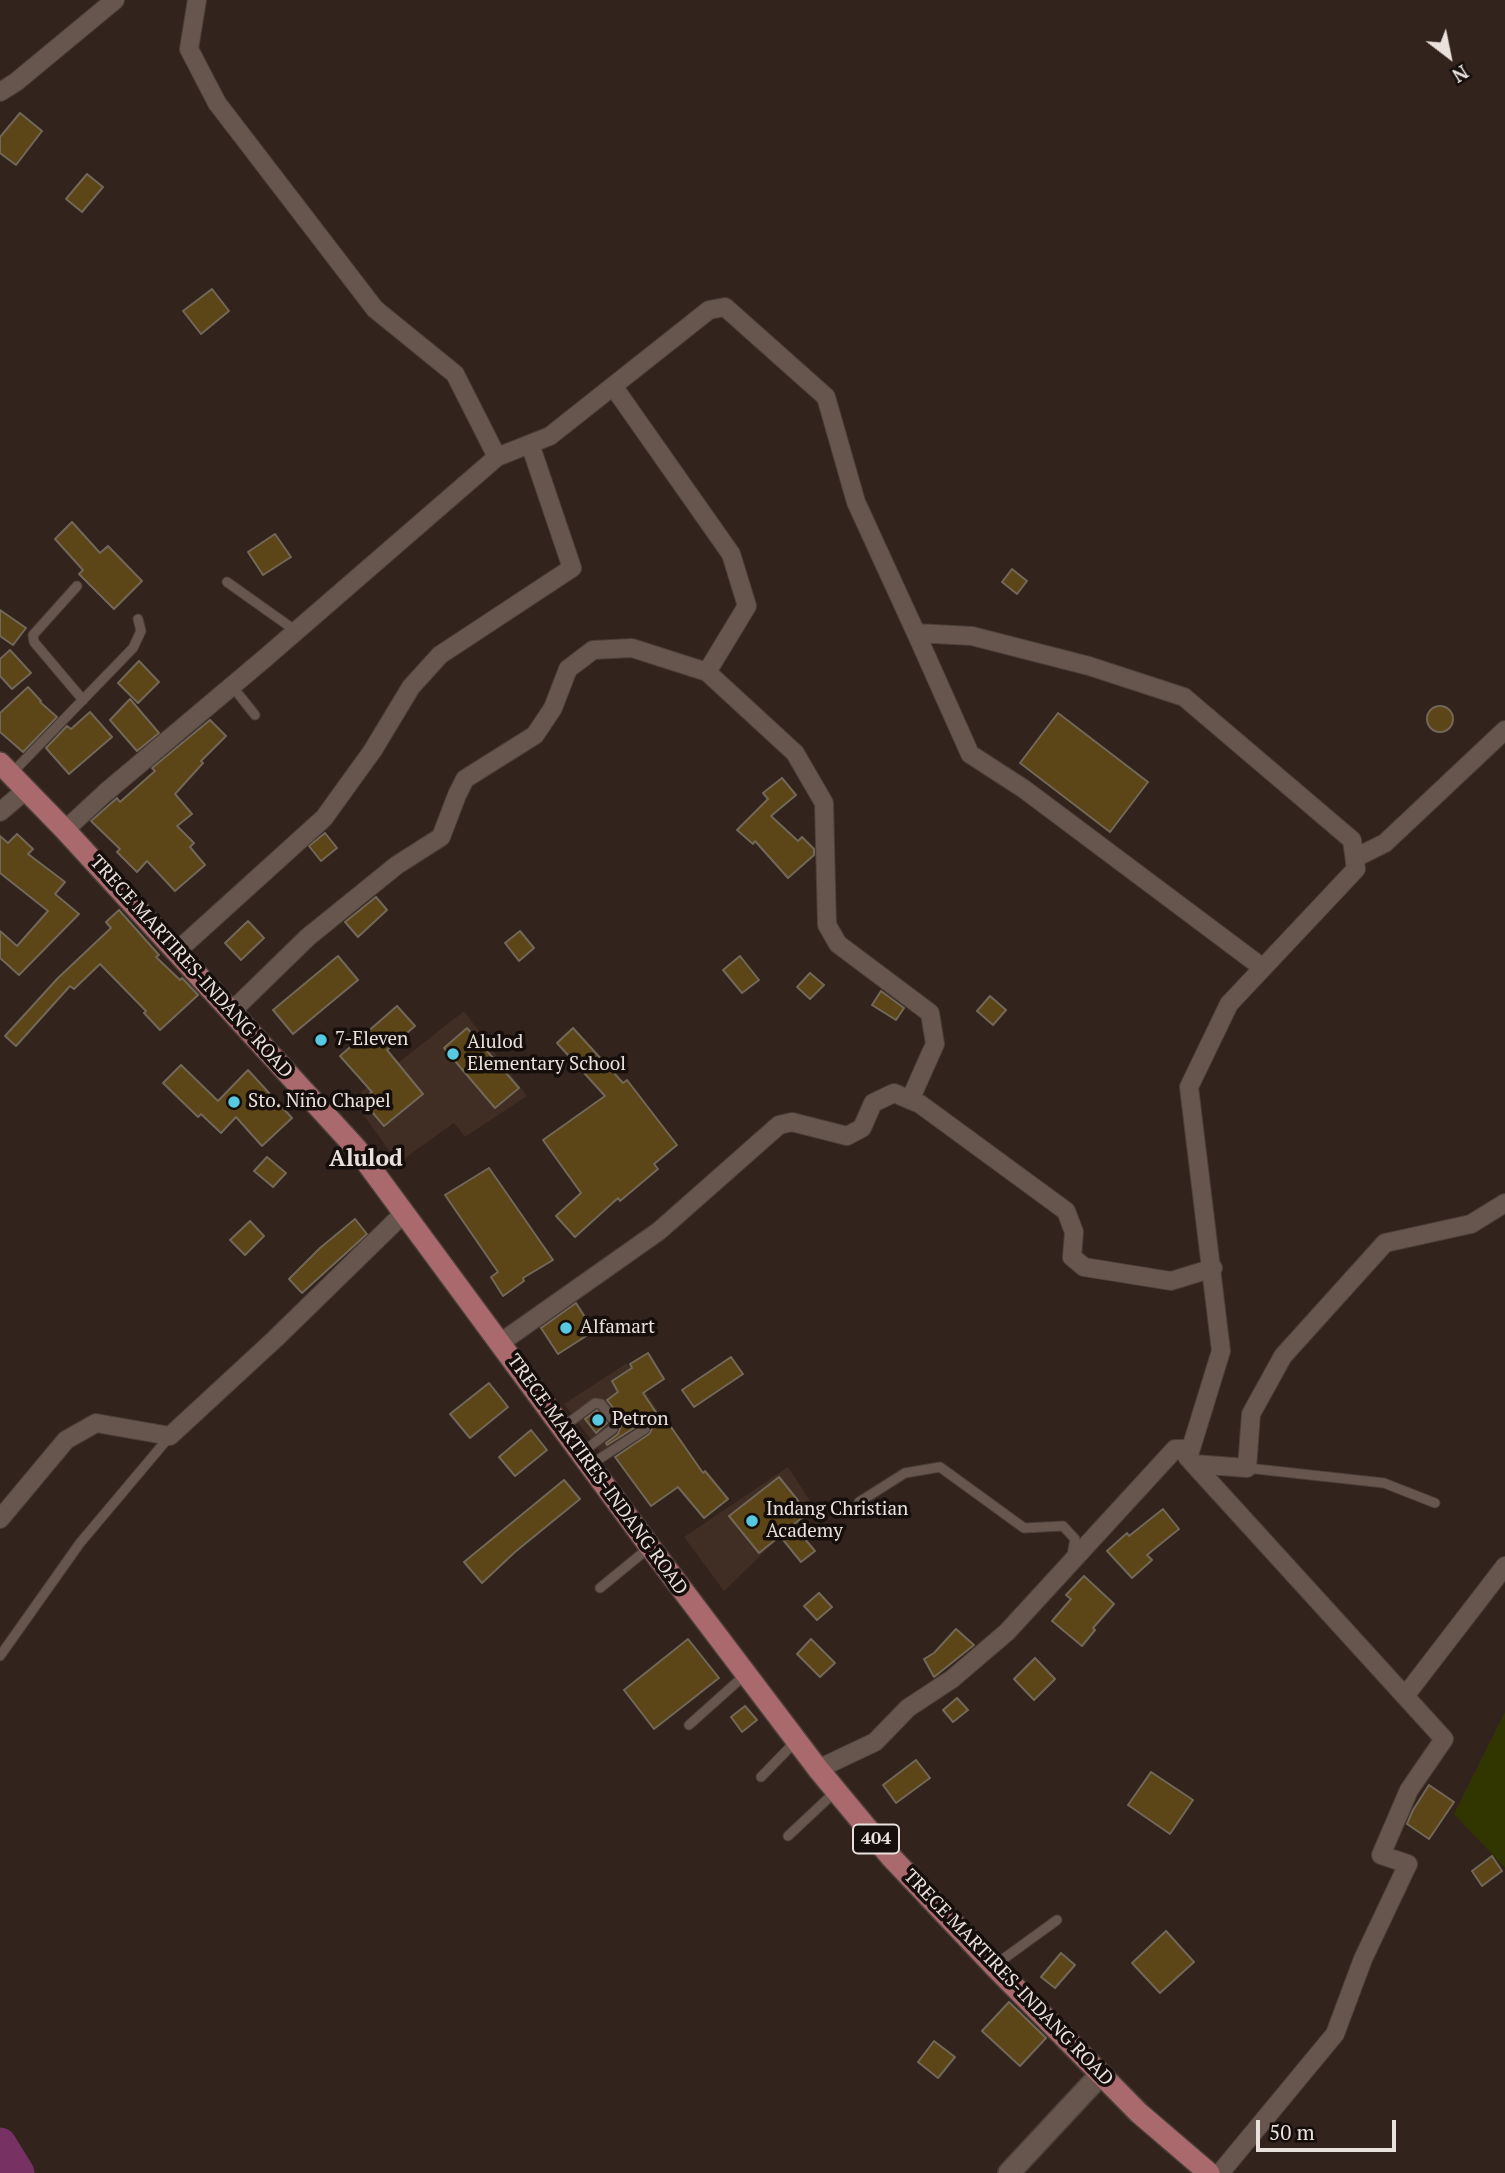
<!DOCTYPE html>
<meta charset="utf-8">
<style>
body{margin:0}
#map{position:relative;width:1505px;height:2173px;overflow:hidden;background:#32231c;font-family:"PT Serif",serif}
canvas{display:block}
.north{position:absolute;left:1414px;top:21px;width:70px;height:70px;-webkit-text-stroke:5px #150e0b;paint-order:stroke;rotate:148deg;font-size:19px;font-weight:700;line-height:28px;text-align:center;color:#eae0dc}
.north::after{content:'';display:block;margin:auto;width:24px;height:32px;background:#eae0dc;clip-path:polygon(50% 0,100% 100%,50% 72%,0 100%)}
.scale{position:absolute;left:1256px;top:2120px;width:140px;height:32px;box-sizing:border-box;border:4px solid #eae0dc;border-top:0;padding-left:9px;font-size:21px;line-height:24px;white-space:nowrap;color:#eae0dc;-webkit-text-stroke:5px #150e0b;paint-order:stroke}
</style>
<div id="map">
<canvas width="1505" height="2173"></canvas>
<div class="north">N</div>
<div class="scale">50 m</div>
</div>
<script>
const c = document.querySelector('canvas').getContext('2d');
c.lineJoin = 'round';
function fill(path, color) {
  c.fillStyle = color;
  c.fill(path, 'evenodd');
}
function shape(rows) {
  const path = new Path2D();
  for (const r of rows) {
    if (r.length === 3) {
      path.moveTo(r[0] + r[2], r[1]);
      path.arc(r[0], r[1], r[2], 0, 2 * Math.PI);
      continue;
    }
    path.moveTo(r[0], r[1]);
    for (let i = 2; i < r.length; i += 2) path.lineTo(r[i], r[i + 1]);
  }
  return path;
}
function strokePath(path, color, width, dash) {
  c.strokeStyle = color;
  c.lineWidth = width;
  c.lineCap = dash ? 'butt' : 'round';
  c.setLineDash(dash || []);
  c.stroke(path);
}
function label(font, color, halo, rows, align = 'center') {
  c.font = font + ' "PT Serif",serif';
  c.lineWidth = 7;
  c.setLineDash([]);
  c.textBaseline = 'middle';
  c.strokeStyle = halo;
  c.fillStyle = color;
  for (const [text, x, y, turn = 0] of rows) {
    c.save();
    c.translate(x, y);
    c.rotate((+turn || 0) * Math.PI / 180);
    c.textAlign = isNaN(turn) ? turn : align;
    if (halo) c.strokeText(text, 0, 0);
    c.fillText(text, 0, 0);
    c.restore();
  }
}
fill(shape([
 [464,1011,527,1096,465,1137,454,1123,398,1163,352,1099],
 [627,1363,659,1412,601,1453,564,1404],
 [788,1467,813,1505,724,1591,684,1537]
]), '#402d23');
fill(shape([
 [1505,1712,1505,1868,1454,1814]
]), '#313500');
strokePath(shape([
 [0,2144,18,2173]
]), '#773162', 33);
const building = shape([
 [20,113,42,131,16,165,0,153,0,137,20,113],
 [87,174,103,187,82,212,66,199,87,174],
 [212,289,229,311,201,334,183,311,212,289],
 [72,522,100,553,108,546,142,581,114,609,79,574,83,570,55,539,72,522],
 [275,534,291,557,263,575,248,552,275,534],
 [1012,569,1027,581,1017,594,1002,582,1012,569],
 [0,610,26,628,13,645,0,636,0,610],
 [10,650,31,673,12,689,0,676,0,659,10,650],
 [139,661,159,682,138,703,118,683,139,661],
 [28,687,41,701,40,702,57,717,23,752,0,732,0,713,28,687],
 [130,699,159,733,137,751,110,720,130,699],
 [1440,719,13],
 [90,712,112,737,69,774,46,748,67,726,71,729,90,712],
 [1058,713,1148,782,1110,832,1020,763,1058,713],
 [210,720,226,736,201,761,203,763,175,794,192,814,177,826,194,843,190,847,205,865,175,891,147,861,137,872,117,852,120,849,91,821,117,798,120,802,155,771,152,768,210,720],
 [782,778,796,795,771,816,798,841,802,837,814,849,814,855,788,878,755,841,753,844,737,830,768,799,763,793,782,778],
 [325,833,337,848,321,861,309,846,325,833],
 [17,834,33,849,28,854,65,882,55,894,79,914,19,975,0,958,0,931,17,946,48,911,0,873,0,836,8,843,17,834],
 [376,897,387,910,358,937,345,922,376,897],
 [119,910,159,955,156,957,180,980,182,978,198,995,160,1030,144,1013,146,1011,100,964,74,989,70,986,16,1046,5,1036,58,978,111,928,106,922,119,910],
 [248,921,264,938,241,960,225,943,248,921],
 [520,931,534,948,519,961,505,943,520,931],
 [338,956,358,980,293,1034,273,1010,338,956],
 [740,956,759,980,742,993,723,970,740,956],
 [810,973,824,985,810,999,797,987,810,973],
 [881,991,904,1008,896,1020,872,1005,881,991],
 [990,996,1006,1010,993,1025,977,1011,990,996],
 [397,1006,415,1026,387,1050,423,1094,384,1126,362,1100,372,1092,340,1056,397,1006],
 [467,1028,519,1088,495,1108,444,1048,467,1028],
 [573,1028,623,1083,627,1080,677,1145,654,1164,658,1169,620,1201,618,1198,575,1237,556,1216,581,1193,543,1140,605,1096,557,1043,573,1028],
 [181,1065,218,1101,248,1070,292,1118,262,1146,236,1117,221,1133,201,1114,198,1117,163,1083,181,1065],
 [267,1157,286,1173,273,1187,254,1171,267,1157],
 [489,1168,553,1260,523,1278,524,1281,503,1296,491,1277,498,1272,445,1195,489,1168],
 [355,1219,367,1234,302,1293,289,1279,320,1248,355,1219],
 [250,1221,264,1236,245,1255,230,1240,250,1221],
 [576,1303,594,1331,558,1354,541,1328,576,1303],
 [648,1353,664,1379,643,1393,661,1420,664,1417,703,1473,705,1471,728,1499,704,1518,678,1487,651,1506,615,1457,649,1434,652,1429,649,1423,642,1423,607,1445,606,1443,618,1434,622,1423,621,1418,607,1400,618,1392,612,1381,632,1368,630,1364,648,1353],
 [731,1357,743,1374,694,1407,682,1390,731,1357],
 [489,1383,508,1407,470,1438,450,1414,489,1383],
 [597,1410,607,1423,596,1433,585,1419,597,1410],
 [531,1430,547,1450,515,1476,499,1457,531,1430],
 [779,1477,808,1513,793,1525,815,1551,801,1562,780,1536,759,1553,729,1516,779,1477],
 [564,1480,580,1499,515,1552,482,1583,464,1562,564,1480],
 [1163,1509,1179,1529,1147,1555,1152,1560,1132,1578,1107,1551,1127,1533,1129,1536,1163,1509],
 [1084,1576,1114,1604,1093,1628,1095,1630,1082,1646,1052,1621,1071,1599,1066,1595,1084,1576],
 [819,1593,832,1607,817,1620,804,1606,819,1593],
 [956,1629,974,1645,934,1677,924,1659,934,1653,956,1629],
 [688,1639,719,1678,654,1729,624,1690,688,1639],
 [811,1639,835,1663,820,1677,797,1654,811,1639],
 [1035,1658,1055,1679,1034,1700,1014,1679,1035,1658],
 [957,1698,968,1710,953,1722,943,1710,957,1698],
 [745,1706,757,1720,742,1732,731,1717,745,1706],
 [916,1760,930,1778,896,1803,883,1785,916,1760],
 [1151,1772,1193,1800,1170,1834,1128,1805,1151,1772],
 [1429,1785,1454,1802,1429,1839,1407,1824,1413,1810,1429,1785],
 [1492,1856,1502,1871,1482,1886,1472,1871,1492,1856],
 [1166,1931,1194,1962,1160,1993,1132,1963,1166,1931],
 [1061,1953,1075,1965,1055,1988,1041,1977,1061,1953],
 [1009,2002,1046,2038,1020,2066,982,2031,1009,2002],
 [934,2041,955,2057,938,2078,918,2062,934,2041]
]);
fill(building, '#5c4517');
strokePath(building, '#716859', 2);
const service = shape([
 [227,582,296,631],
 [77,586,33,635,34,642,83,700],
 [232,686,255,715],
 [11,774,133,648,141,631,138,619],
 [563,1427,595,1403,601,1404,615,1422,613,1429,581,1453],
 [590,1465,645,1429],
 [1247,1468,1384,1483,1435,1503],
 [859,1502,905,1473,940,1467,1024,1528,1063,1526,1075,1539,1072,1555],
 [600,1588,650,1547],
 [0,1656,80,1543,170,1436],
 [689,1725,746,1674],
 [761,1777,796,1741],
 [788,1836,836,1791],
 [995,1965,1057,1920]
]);
const minor = shape([
 [197,0,189,49,217,103,375,309,455,374,497,457],
 [0,92,16,82,115,0],
 [613,386,731,554,747,606,707,672],
 [916,633,970,754,1024,789,1263,968],
 [0,812,26,790],
 [65,830,105,793,264,659,497,457,550,436,709,310,725,307,826,397,856,502,916,633,972,636,1089,666,1184,697,1352,840,1356,869,1229,1004,1189,1087,1221,1351,1188,1458],
 [1355,858,1385,843,1505,730],
 [176,952,324,818,373,750,411,687,440,655,572,568,530,444],
 [231,1012,308,937,397,865,441,837,457,795,465,779,535,735,553,708,568,669,593,650,632,648,707,672,795,753,824,803,827,925,838,944,930,1013,935,1044,910,1100],
 [500,1343,659,1231,779,1125,792,1122,847,1136,862,1128,873,1103,894,1093,920,1104,1066,1211,1074,1232,1072,1257,1084,1267,1171,1281,1213,1268],
 [1194,1464,1247,1468,1251,1414,1283,1356,1385,1243,1471,1224,1505,1203],
 [0,1519,66,1440,96,1423,170,1436,275,1339,404,1213],
 [1405,1696,1505,1566],
 [818,1769,875,1742,908,1708,952,1679,1007,1632,1175,1449,1183,1449,1188,1458,1444,1739,1409,1790,1381,1855,1408,1864,1363,1959,1335,2034,1220,2173]
]);
const tertiary = shape([
 [1009,2173,1101,2074]
]);
const primary = shape([
 [0,763,65,830,356,1148,650,1547,818,1769,891,1857,994,1966,1139,2113,1209,2173]
]);
strokePath(service, '#4b3f39', 11);
strokePath(minor, '#4b3f39', 20);
strokePath(tertiary, '#4b3f39', 24);
strokePath(primary, '#4b3f39', 24);
strokePath(service, '#67564e', 9);
strokePath(minor, '#67564e', 18);
strokePath(tertiary, '#67564e', 21);
strokePath(primary, '#aa6a6d', 21);
for (const [x, y, r, color] of [
 [321,1040,7,"#57c9e2"],
 [453,1054,7,"#57c9e2"],
 [234,1102,7,"#57c9e2"],
 [566,1328,7,"#57c9e2"],
 [598,1420,7,"#57c9e2"],
 [752,1521,7,"#57c9e2"]
]) {
  const dot = new Path2D();
  dot.arc(x, y, r, 0, 2 * Math.PI);
  c.fillStyle = color;
  c.fill(dot);
  strokePath(dot, '#150e0b', 2.5);
}
for (const [x, y, w] of [
 [876,1839,46]
]) {
  const box = new Path2D();
  box.roundRect(x - w / 2, y - 14.5, w, 29, 5);
  c.fillStyle = '#150e0b';
  c.fill(box);
  strokePath(box, '#eae0dc', 2);
}
label('bold 18px', '#eae0dc', null, [
 ["404",876,1839]
]);
label('19px', '#eae0dc', '#150e0b', [
 ["TRECE MARTIRES-INDANG ROAD",191,967,48],
 ["TRECE MARTIRES-INDANG ROAD",597,1475,54],
 ["TRECE MARTIRES-INDANG ROAD",1008,1978,46]
]);
label('19px', '#eae0dc', '#150e0b', [
 ["7-Eleven",335,1040],
 ["Alulod",467,1043],
 ["Elementary School",467,1065],
 ["Sto. Niño Chapel",248,1102],
 ["Alfamart",580,1328],
 ["Petron",612,1420],
 ["Indang Christian",766,1510],
 ["Academy",766,1532]
], 'left');
label('bold 23px', '#eae0dc', '#150e0b', [
 ["Alulod",366,1159]
]);
</script>
